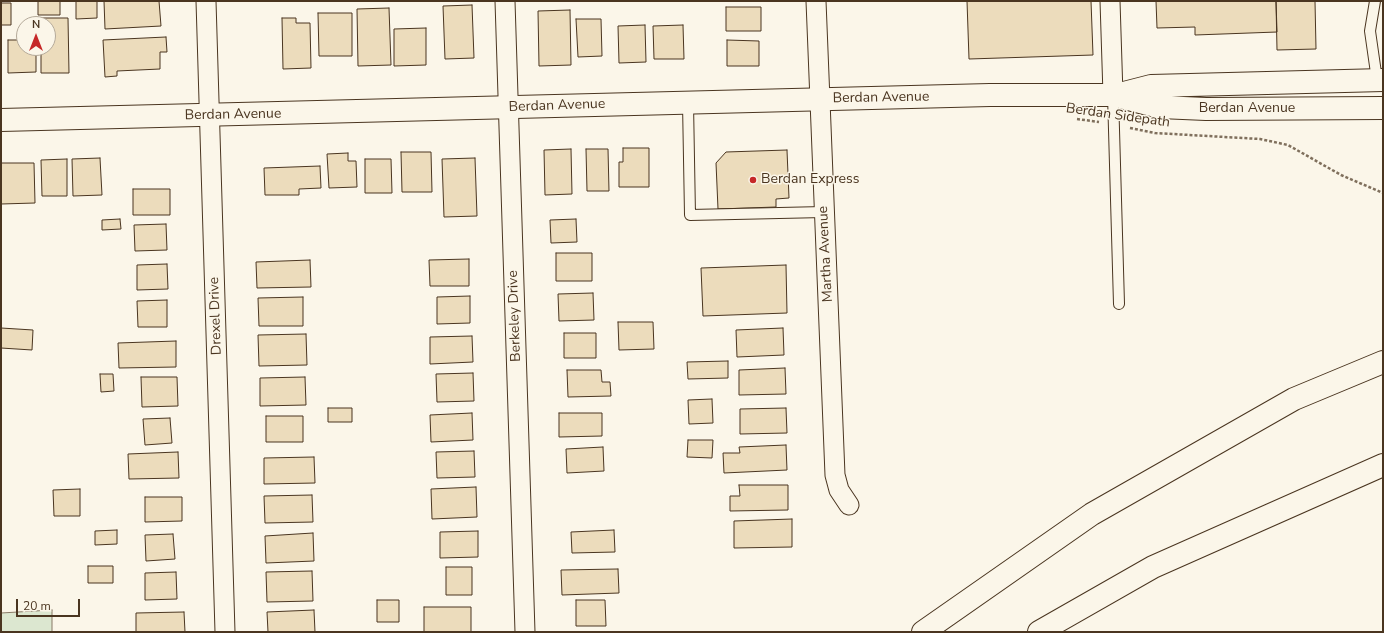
<!DOCTYPE html>
<style>
body{margin:0}
#map{position:relative;width:1384px;height:633px;overflow:hidden;background:#fbf6e9;font-family:"Nunito Sans",sans-serif}
canvas{display:block}
.frame{position:absolute;inset:0;border:2px solid #4a3520;pointer-events:none}
.north{position:absolute;left:16px;top:16px;width:40px;height:40px;box-sizing:border-box;background:#fbf6e9;border:1px solid #b4a999;border-radius:50%;rotate:0deg;font-size:11px;font-weight:700;line-height:16px;text-align:center;color:#4a3520}
.north::after{content:'';display:block;margin:auto;width:14px;height:18px;background:#c62828;clip-path:polygon(50% 0,100% 100%,50% 72%,0 100%)}
.scale{position:absolute;left:16px;top:599px;width:64px;height:18px;box-sizing:border-box;border:2px solid #4a3520;border-top:0;padding-left:5px;font-size:12px;line-height:14px;white-space:nowrap;color:#4a3520;-webkit-text-stroke:3px #fbf6e9;paint-order:stroke}
</style>
<div id="map">
<canvas width="1384" height="633"></canvas>
<div class="frame"></div>
<div class="north">N</div>
<div class="scale">20 m</div>
</div>
<script>
const c = document.querySelector('canvas').getContext('2d');
c.lineJoin = 'round';
function fill(path, color) {
  c.fillStyle = color;
  c.fill(path, 'evenodd');
}
function shape(rows) {
  const path = new Path2D();
  for (const r of rows) {
    path.moveTo(r[0], r[1]);
    for (let i = 2; i < r.length; i += 2) path.lineTo(r[i], r[i + 1]);
  }
  return path;
}
function strokePath(path, color, width, dash) {
  c.strokeStyle = color;
  c.lineWidth = width;
  c.lineCap = dash ? 'butt' : 'round';
  c.setLineDash(dash || []);
  c.stroke(path);
}
function label(font, color, halo, rows, align = 'center') {
  c.font = font + ' "Nunito Sans",sans-serif';
  c.lineWidth = 3;
  c.setLineDash([]);
  c.textBaseline = 'middle';
  c.strokeStyle = halo;
  c.fillStyle = color;
  for (const [text, x, y, turn = 0] of rows) {
    c.save();
    c.translate(x, y);
    c.rotate((+turn || 0) * Math.PI / 180);
    c.textAlign = isNaN(turn) ? turn : align;
    if (halo) c.strokeText(text, 0, 0);
    c.fillText(text, 0, 0);
    c.restore();
  }
}
const green = shape([
 [52,610,52,632,1,632,1,613,52,610]
]);
fill(green, '#dce7d0');
strokePath(green, '#887966', 1);
const building = shape([
 [38,1,60,1,60,15,38,15,38,1],
 [76,1,97,1,97,18,76,19,76,1],
 [104,1,159,1,161,26,105,29,104,1],
 [967,1,1091,1,1093,55,969,59,967,1],
 [1156,1,1276,1,1277,32,1195,35,1195,27,1157,28,1156,1],
 [1276,1,1315,1,1316,49,1277,50,1276,1],
 [1,3,11,3,11,25,1,25,1,3],
 [472,5,474,58,445,59,443,6,472,5],
 [726,7,761,7,761,31,726,31,726,7],
 [389,8,391,65,358,66,357,9,389,8],
 [570,10,571,65,539,66,538,11,570,10],
 [318,13,352,13,352,56,319,56,318,13],
 [40,18,68,18,69,73,41,73,41,48,48,48,48,24,40,24,40,18],
 [282,18,296,18,296,23,310,23,311,68,283,69,282,18],
 [576,19,601,19,602,56,578,57,576,19],
 [645,25,646,62,619,63,618,26,645,25],
 [683,25,684,59,654,59,653,26,683,25],
 [426,28,426,65,394,66,394,29,426,28],
 [166,37,167,52,160,52,160,69,117,71,117,76,105,77,103,40,166,37],
 [8,40,24,40,24,48,36,48,36,72,8,73,8,40],
 [727,40,759,41,759,66,727,66,727,40],
 [623,148,649,148,649,187,619,187,619,162,623,162,623,148],
 [571,149,572,194,545,195,544,150,571,149],
 [586,149,608,149,609,191,587,191,586,149],
 [787,150,789,198,776,199,776,207,718,209,716,163,726,152,787,150],
 [401,152,431,152,432,192,402,192,401,152],
 [348,153,348,161,356,161,357,187,329,188,327,154,348,153],
 [100,158,102,195,73,196,72,159,100,158],
 [475,158,477,216,444,217,442,159,475,158],
 [67,159,67,196,42,196,41,160,67,159],
 [365,159,391,159,392,193,365,193,365,159],
 [1,163,34,163,35,203,1,204,1,163],
 [320,166,321,188,299,189,299,195,265,195,264,168,320,166],
 [133,189,170,189,170,215,133,215,133,189],
 [120,219,121,229,102,230,102,220,120,219],
 [576,219,577,242,551,243,550,220,576,219],
 [166,224,167,250,135,251,134,225,166,224],
 [556,253,592,253,592,281,556,281,556,253],
 [469,259,469,286,430,286,429,260,469,259],
 [310,260,311,287,257,288,256,262,310,260],
 [167,264,168,289,137,290,137,265,167,264],
 [786,265,787,313,703,316,701,268,786,265],
 [593,293,594,320,559,321,558,294,593,293],
 [470,296,470,323,437,324,437,297,470,296],
 [303,297,303,326,259,326,258,298,303,297],
 [167,300,167,327,138,327,137,301,167,300],
 [618,322,653,322,654,349,619,350,618,322],
 [1,328,33,330,32,350,1,348,1,328],
 [783,328,784,355,737,357,736,330,783,328],
 [564,333,596,333,596,358,564,358,564,333],
 [306,334,307,365,259,366,258,335,306,334],
 [472,336,473,362,430,364,430,337,472,336],
 [176,341,176,367,119,368,118,343,176,341],
 [728,361,728,378,688,379,687,362,728,361],
 [785,368,786,394,739,395,739,370,785,368],
 [567,370,601,370,602,382,610,382,611,396,568,397,567,370],
 [473,373,474,401,437,402,436,374,473,373],
 [100,374,113,374,114,391,101,392,100,374],
 [141,377,177,377,178,406,142,407,141,377],
 [305,377,306,405,260,406,260,378,305,377],
 [712,399,713,423,689,424,688,400,712,399],
 [328,408,352,408,352,422,328,422,328,408],
 [786,408,787,433,740,434,740,409,786,408],
 [472,413,473,440,431,442,430,415,472,413],
 [559,413,602,413,602,436,559,437,559,413],
 [266,416,303,416,303,442,266,442,266,416],
 [170,418,172,443,145,445,143,419,170,418],
 [688,440,713,440,712,458,687,457,688,440],
 [786,445,787,470,724,473,723,453,740,453,739,447,786,445],
 [603,447,604,471,567,473,566,449,603,447],
 [474,451,475,477,437,478,436,452,474,451],
 [178,452,179,478,129,479,128,454,178,452],
 [314,457,315,483,264,484,264,458,314,457],
 [739,485,788,485,788,510,730,511,730,496,740,496,739,485],
 [476,487,477,517,432,519,431,489,476,487],
 [80,489,80,516,54,516,53,490,80,489],
 [312,495,313,522,265,523,264,496,312,495],
 [145,497,182,497,182,521,145,522,145,497],
 [792,519,792,547,734,548,734,521,792,519],
 [117,530,117,544,95,545,95,531,117,530],
 [614,530,615,552,572,553,571,532,614,530],
 [478,531,478,557,440,558,440,532,478,531],
 [313,533,314,561,266,563,265,536,313,533],
 [173,534,175,559,146,561,145,535,173,534],
 [88,566,113,566,113,583,88,583,88,566],
 [446,567,472,567,472,595,446,595,446,567],
 [618,569,619,593,562,595,561,570,618,569],
 [312,571,313,601,267,602,266,572,312,571],
 [176,572,177,599,145,600,145,573,176,572],
 [377,600,399,600,399,622,377,622,377,600],
 [576,600,605,600,606,626,576,626,576,600],
 [424,607,471,607,471,632,424,632,424,607],
 [314,610,315,632,268,632,267,612,314,610],
 [184,612,185,632,136,632,136,613,184,612]
]);
fill(building, '#ecdcbc');
strokePath(building, '#4a3520', 1);
const lane = shape([
 [1375,1,1370,31,1377,80],
 [1113,95,1119,304],
 [688,103,690,215,824,212]
]);
const street = shape([
 [206,1,225,632],
 [505,1,525,632],
 [816,1,835,475,839,490,849,505],
 [1110,1,1113,95]
]);
const secondary = shape([
 [1116,95,1151,86,1383,80],
 [1,120,990,95,1113,95,1160,107,1206,109,1383,108]
]);
const highway = shape([
 [923,632,1092,514,1294,399,1383,362],
 [1039,632,1153,567,1383,465]
]);
strokePath(lane, '#4a3520', 12);
strokePath(street, '#4a3520', 21);
strokePath(secondary, '#4a3520', 24);
strokePath(highway, '#4a3520', 24);
strokePath(shape([
 [1077,119,1099,122],
 [1130,128,1155,133,1260,139,1288,145,1341,175,1383,193]
]), '#7f6f5c', 2.5, [3, 2]);
strokePath(lane, '#fbf6e9', 10);
strokePath(street, '#fbf6e9', 19);
strokePath(secondary, '#fbf6e9', 22);
strokePath(highway, '#fbf6e9', 22);
for (const [x, y, r, color] of [
 [753,180,4,"#c62828"]
]) {
  const dot = new Path2D();
  dot.arc(x, y, r, 0, 2 * Math.PI);
  c.fillStyle = color;
  c.fill(dot);
  strokePath(dot, '#fbf6e9', 1.5);
}
label('14px', '#4a3520', '#fbf6e9', [
 ["Berdan Avenue",881,98,-1],
 ["Berdan Avenue",557,106,-2],
 ["Berdan Avenue",1247,109],
 ["Berdan Avenue",233,115,-1],
 ["Berdan Sidepath",1118,116,8],
 ["Martha Avenue",826,254,-93],
 ["Drexel Drive",216,316,-92],
 ["Berkeley Drive",515,316,-92]
]);
label('14px', '#4a3520', '#fbf6e9', [
 ["Berdan Express",761,180]
], 'left');
</script>
